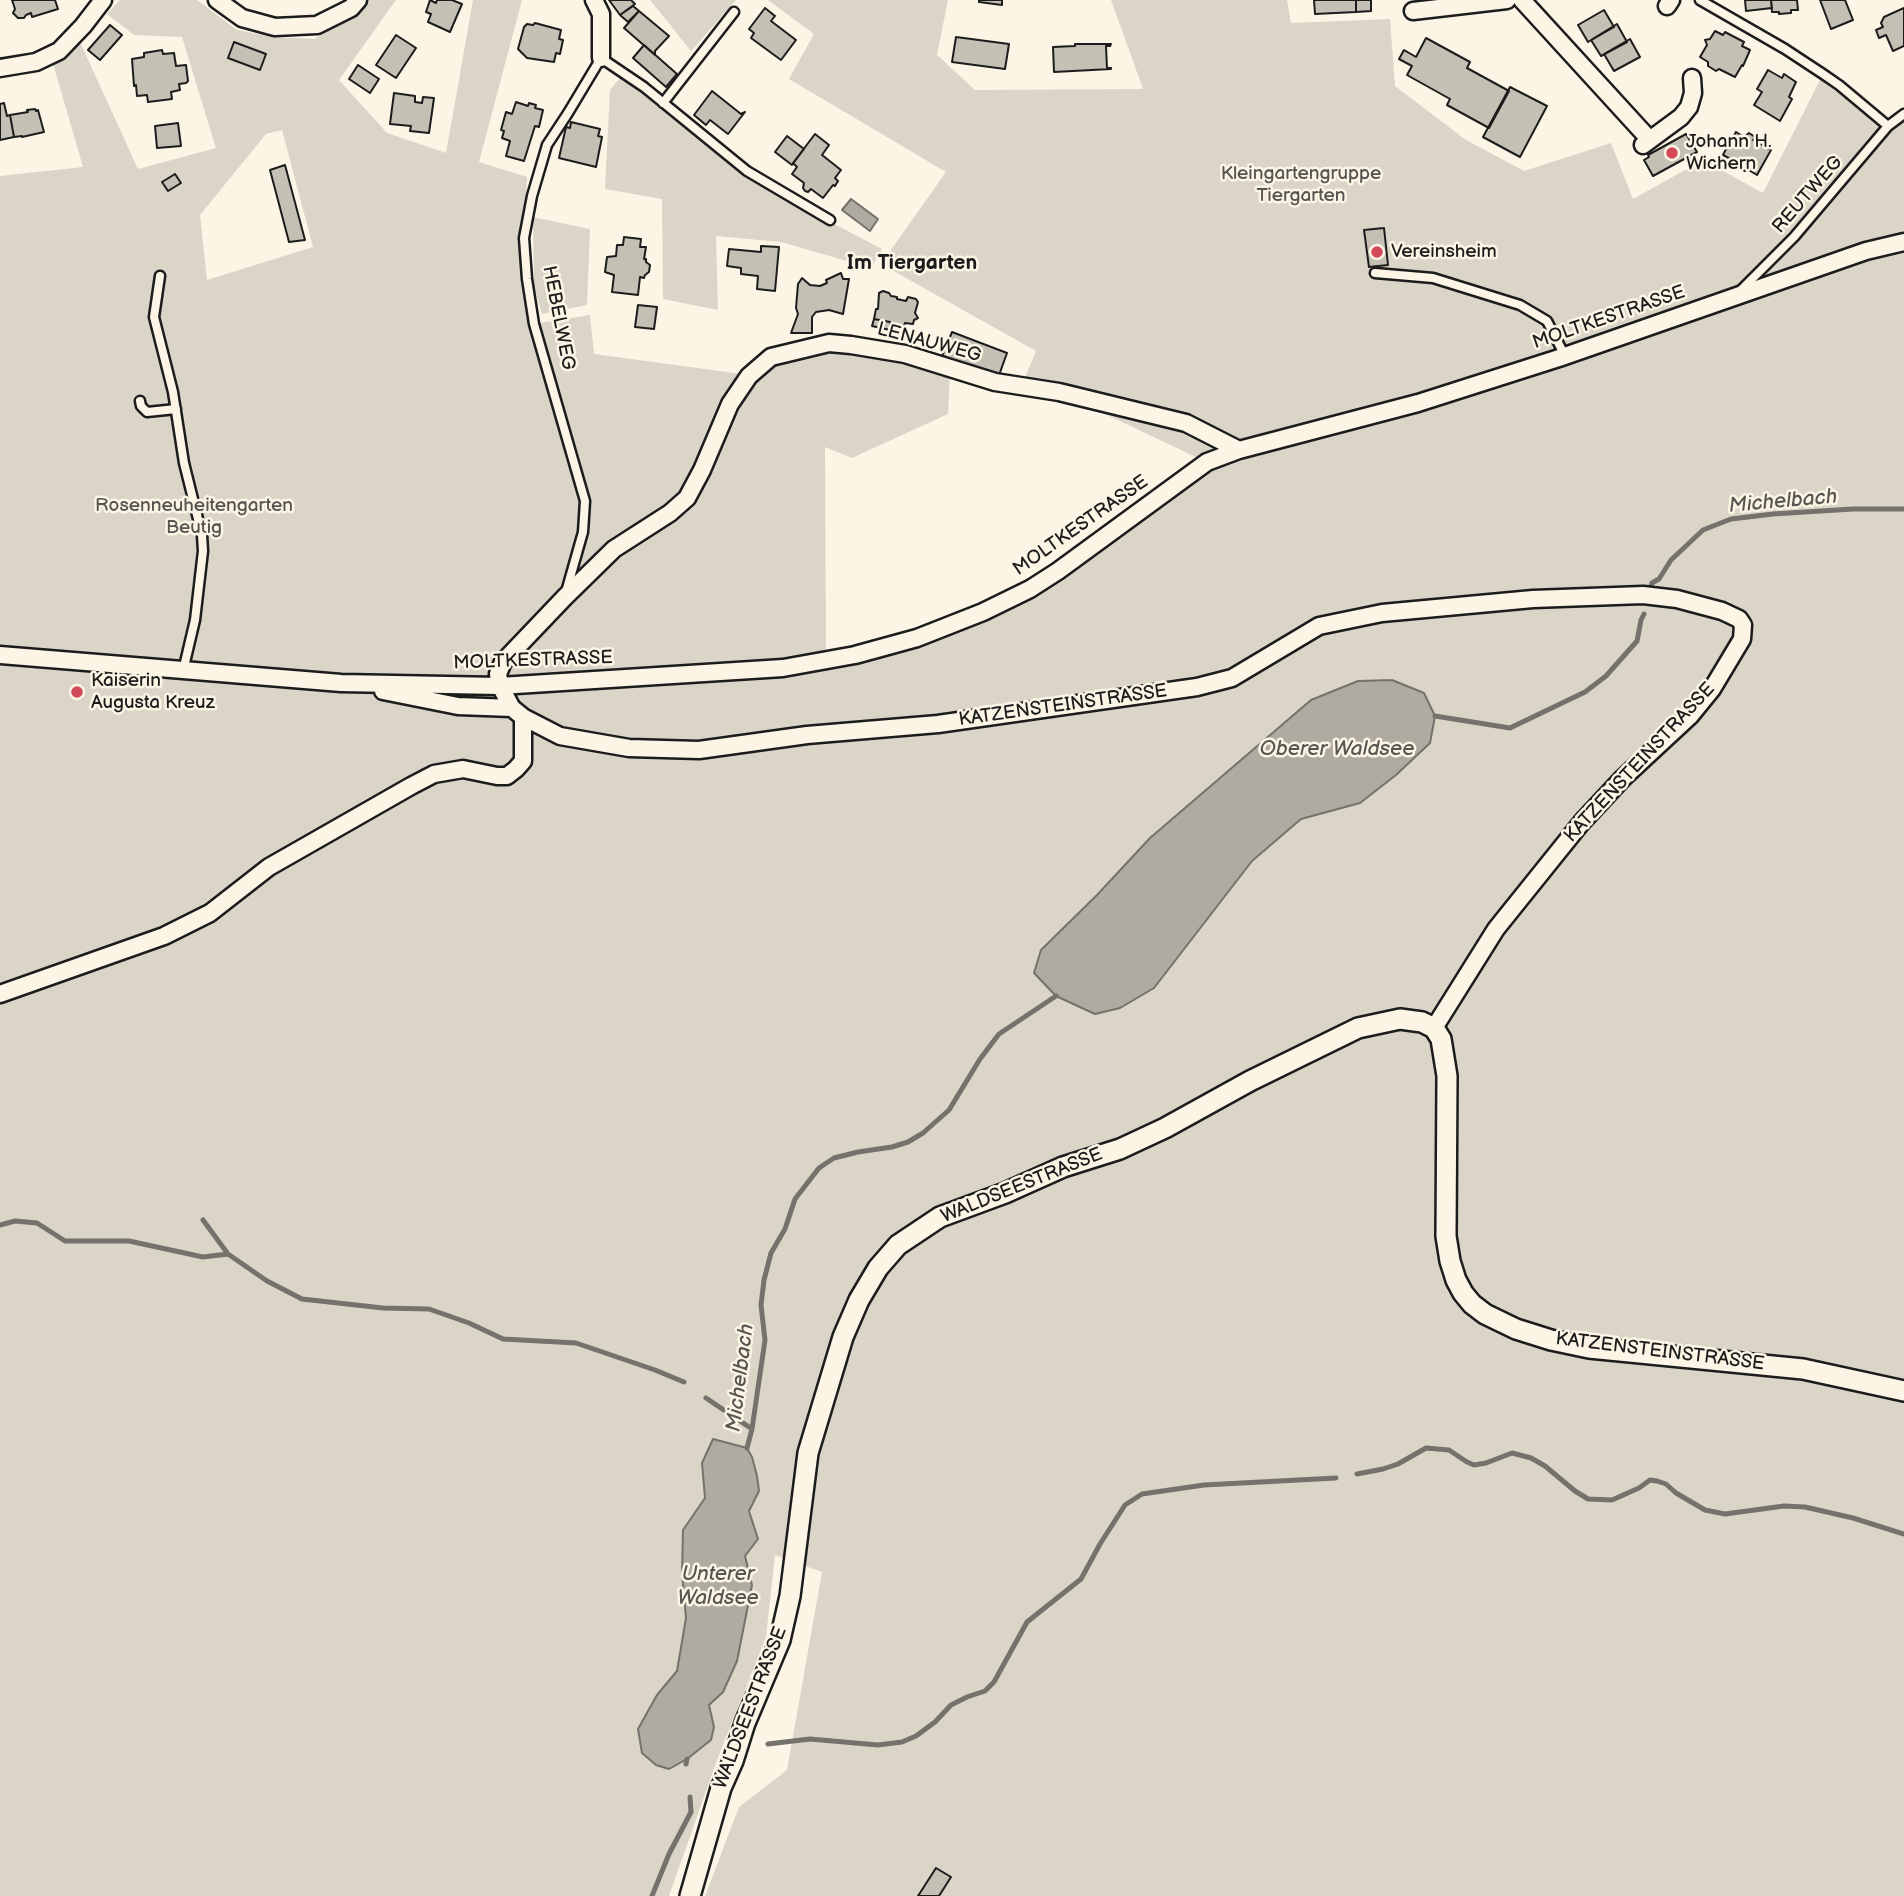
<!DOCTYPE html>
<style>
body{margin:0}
canvas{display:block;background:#fcf5e5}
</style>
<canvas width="1904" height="1896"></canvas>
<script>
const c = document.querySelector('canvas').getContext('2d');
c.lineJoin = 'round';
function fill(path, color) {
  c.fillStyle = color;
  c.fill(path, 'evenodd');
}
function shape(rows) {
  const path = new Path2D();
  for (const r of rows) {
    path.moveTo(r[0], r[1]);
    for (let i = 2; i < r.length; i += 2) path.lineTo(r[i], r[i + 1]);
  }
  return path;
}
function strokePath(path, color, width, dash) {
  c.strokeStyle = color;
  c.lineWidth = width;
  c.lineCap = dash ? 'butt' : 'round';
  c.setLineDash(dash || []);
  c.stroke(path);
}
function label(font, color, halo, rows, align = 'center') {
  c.font = font + ' "Balsamiq Sans",sans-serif';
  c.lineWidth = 5;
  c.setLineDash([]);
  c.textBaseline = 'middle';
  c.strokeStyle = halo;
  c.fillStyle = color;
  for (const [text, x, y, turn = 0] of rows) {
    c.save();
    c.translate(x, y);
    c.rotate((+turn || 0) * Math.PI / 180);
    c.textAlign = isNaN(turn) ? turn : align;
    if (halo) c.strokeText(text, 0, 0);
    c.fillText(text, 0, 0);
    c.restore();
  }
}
fill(shape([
 [120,0,197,0,237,30,273,37,314,39,343,23,365,0,396,0,339,80,387,133,446,153,473,0,522,0,479,162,527,177,524,238,534,324,590,315,594,354,749,375,771,357,829,343,950,369,948,414,852,458,825,447,826,660,983,612,1206,462,1059,392,1021,387,1036,351,881,264,946,172,789,79,814,34,768,0,948,0,937,55,975,90,1143,89,1111,0,1287,0,1291,23,1390,19,1395,86,1466,140,1524,171,1611,143,1633,199,1703,160,1763,193,1823,74,1888,126,1904,115,1904,1896,705,1896,739,1807,787,1770,822,1572,775,1555,766,1637,717,1760,669,1896,0,1896,0,176,83,167,52,60,79,40,138,169,216,148,182,37,134,35,107,14],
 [282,130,313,247,207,280,200,215,266,134],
 [347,683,500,686,512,707],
 [1435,716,1430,743,1396,775,1360,803,1301,819,1252,861,1154,988,1041,950,1097,895],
 [752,1457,757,1476,759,1491,749,1511,758,1539,745,1556,752,1585,723,1692,709,1705,714,1727,657,1695,677,1671,686,1618,682,1573,683,1531,705,1498,702,1463],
 [650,0,736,0,691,51],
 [621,77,747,178,882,249,871,268,781,242,716,236,718,310,663,299,662,199,605,189,610,90],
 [533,217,590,229,587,305,542,314,534,288]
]), '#dbd5c8');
const water = shape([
 [851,199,878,219,870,231,842,210,851,199],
 [1392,680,1424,693,1435,716,1430,743,1396,775,1360,803,1301,819,1252,861,1154,988,1120,1008,1095,1014,1056,996,1034,973,1041,950,1097,895,1150,838,1311,700,1358,681,1392,680],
 [713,1439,747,1448,752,1457,757,1476,759,1491,749,1511,758,1539,745,1556,752,1585,737,1661,723,1692,709,1705,714,1727,711,1740,687,1759,669,1769,656,1765,642,1753,638,1729,657,1695,677,1671,686,1618,682,1573,683,1530,705,1498,702,1463,713,1439]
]);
fill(water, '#b0aba1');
strokePath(water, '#75726c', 2);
strokePath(shape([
 [1650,589,1652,583,1659,579,1671,560,1703,530,1731,519,1773,514,1853,509,1904,509],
 [1435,716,1510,728,1585,692,1606,676,1637,641,1641,620,1644,614],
 [203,1220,228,1254,267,1281,302,1299,383,1308,429,1309,469,1323,503,1339,576,1343,655,1370,684,1382],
 [0,1225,15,1221,37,1223,65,1241,129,1241,203,1257,228,1254],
 [706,1398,752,1429],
 [747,1448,752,1429,765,1340,761,1305,764,1280,771,1253,785,1229,795,1199,819,1168,834,1158,858,1152,892,1147,908,1142,923,1133,949,1110,980,1059,999,1034,1056,996],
 [1357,1474,1383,1469,1398,1464,1426,1448,1449,1450,1467,1462,1474,1465,1486,1463,1512,1453,1531,1458,1545,1466,1575,1491,1588,1499,1612,1500,1639,1488,1650,1480,1657,1481,1666,1484,1676,1493,1705,1510,1725,1514,1784,1506,1805,1507,1853,1518,1904,1534],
 [768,1744,810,1739,878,1745,902,1742,916,1736,935,1722,951,1705,967,1697,985,1691,994,1682,1027,1622,1081,1579,1100,1544,1125,1505,1142,1494,1204,1485,1336,1478],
 [686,1764,687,1759],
 [652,1896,669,1854,691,1812,690,1797]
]), '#75726c', 5);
const building = shape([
 [12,0,55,0,58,9,32,17,31,13,26,15,24,18,18,18,13,13,15,9,12,0],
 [430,0,436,3,437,0,452,0,462,4,450,32,428,22,431,14,426,12,430,0],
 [609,0,631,0,635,4,620,15,609,0],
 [979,0,1002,0,1002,5,979,2,979,0],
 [1314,0,1356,0,1356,12,1315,14,1314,0],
 [1356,0,1371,0,1371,11,1356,12,1356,0],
 [1745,0,1771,0,1772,8,1746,11,1745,0],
 [1771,0,1797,0,1798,10,1791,10,1791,13,1779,14,1779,12,1772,12,1771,0],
 [1820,0,1845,0,1853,20,1831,29,1820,0],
 [633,6,639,11,628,22,620,15,633,6],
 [765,8,775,16,771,21,796,40,781,60,751,38,754,33,749,29,765,8],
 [1904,8,1904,46,1893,51,1886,35,1879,38,1876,30,1883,27,1881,23,1884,17,1904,8],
 [1604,10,1614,27,1588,42,1578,25,1604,10],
 [639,11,669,36,655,51,655,55,624,28,639,11],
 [535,23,561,30,559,39,563,40,560,54,556,53,554,62,527,58,518,49,524,27,527,24,533,25,535,23],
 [1617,24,1627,42,1601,56,1591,40,1617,24],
 [110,25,122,35,100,60,88,50,110,25],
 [1715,31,1723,35,1725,32,1744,42,1742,46,1750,50,1743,66,1742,65,1735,77,1719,69,1716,71,1708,66,1708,62,1700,57,1707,45,1705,40,1710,39,1715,31],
 [396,35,416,48,396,78,376,65,396,35],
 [956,37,1009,44,1005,69,952,62,956,37],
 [1426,38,1470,62,1467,68,1509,91,1489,128,1447,105,1450,99,1407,75,1412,66,1399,59,1404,50,1416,57,1426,38],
 [1630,39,1640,57,1614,71,1604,54,1630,39],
 [234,42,266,54,260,70,228,58,234,42],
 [1075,44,1111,44,1110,46,1106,46,1107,68,1111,68,1111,69,1054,72,1053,47,1075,46,1075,44],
 [644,45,677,74,666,87,633,58,644,45],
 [162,50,163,54,174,53,176,66,186,65,188,81,186,83,179,84,180,90,171,92,172,99,148,102,147,95,137,96,136,85,134,86,132,59,144,57,144,53,162,50],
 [358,65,379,79,370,93,349,79,358,65],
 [1768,70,1782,78,1784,74,1796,82,1789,97,1792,99,1780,121,1754,105,1762,92,1757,89,1768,70],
 [1510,87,1547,106,1520,157,1483,137,1510,87],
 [712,91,741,114,745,112,728,134,710,120,706,125,694,115,712,91],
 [394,93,415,96,415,102,422,103,423,97,434,98,429,133,410,131,411,126,390,124,394,93],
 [516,102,528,106,529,103,536,105,535,108,543,110,539,127,535,126,524,161,506,156,510,141,502,138,504,131,501,130,506,112,512,114,516,102],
 [4,103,7,116,10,115,14,137,0,140,0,104,4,103],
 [35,109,36,111,38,110,44,132,22,137,22,136,14,137,10,115,28,112,27,110,35,109],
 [571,122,600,129,598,136,602,137,596,167,559,158,566,127,570,128,571,122],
 [178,123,181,146,157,148,155,126,178,123],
 [1736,132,1744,137,1749,133,1755,137,1753,140,1771,150,1757,175,1747,169,1745,171,1732,164,1734,161,1723,155,1728,145,1727,143,1729,139,1732,139,1736,132],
 [815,134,829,145,822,155,841,170,835,178,838,181,835,186,833,185,823,198,811,189,808,192,805,191,803,188,804,183,792,174,797,167,793,163,815,134],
 [1686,134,1697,152,1653,176,1644,160,1649,157,1648,155,1686,134],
 [787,136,804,149,792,165,775,152,787,136],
 [285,165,305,240,289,242,270,170,285,165],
 [175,174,181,183,168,191,162,182,175,174],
 [1384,228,1388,265,1369,267,1364,230,1384,228],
 [624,237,641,239,640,247,646,247,644,259,646,259,646,262,650,265,649,272,645,275,644,278,640,277,638,295,612,292,614,275,605,272,607,257,616,256,617,245,623,245,624,237],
 [761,246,779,247,775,291,757,289,758,276,741,274,741,268,727,266,729,249,761,252,761,246],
 [841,273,843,279,849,279,843,314,829,310,816,312,812,317,812,333,791,333,798,314,796,308,798,284,802,278,810,285,820,286,827,283,826,280,841,273],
 [883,291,889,293,891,296,897,297,897,299,906,301,908,297,916,299,918,302,915,313,918,318,914,320,913,324,905,323,903,329,890,326,890,322,874,319,876,309,878,309,879,293,883,291],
 [638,305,657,307,654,329,635,327,638,305],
 [874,319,890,322,890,330,872,326,874,319],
 [952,332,1007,353,998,378,942,356,952,332],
 [936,1868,951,1877,939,1896,918,1896,936,1868]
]);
fill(building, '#c4c0b3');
strokePath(building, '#1c1c1c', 2);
const service = shape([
 [1700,0,1785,49,1823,74,1839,85,1888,126],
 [663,103,734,12],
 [1375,273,1433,278,1520,305,1547,321,1565,356],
 [160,276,154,317,173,392,184,463,202,535,203,551,195,620,183,671],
 [1740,291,1794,237,1888,126,1904,114],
 [140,401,141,406,147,412,176,409],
 [566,592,583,532,585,501,534,324,527,279,524,238,532,196,547,145,568,113,601,58,644,87,747,171,830,220]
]);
const minor = shape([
 [217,0,242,18,275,27,317,25,351,8,358,0],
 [594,0,601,14,601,58],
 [1522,0,1650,140],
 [1667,6,1671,0],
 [1413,11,1507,0],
 [0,68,36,62,59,51,83,26,103,0],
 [1643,145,1681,117,1689,107,1693,93,1692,78],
 [1239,450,1186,423,1059,392,995,382,905,354,851,345,829,343,771,357,749,376,730,404,702,470,687,498,670,513,614,549,565,597,503,662,498,674,500,686,512,708,523,717,560,736,629,748,699,750,807,735,938,724,1197,687,1232,678,1319,626,1382,613,1533,599,1643,595,1677,599,1722,611,1739,619,1743,625,1742,639,1712,689,1690,716,1622,779,1582,822,1496,929,1434,1028],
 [0,655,341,683,500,686,783,668,855,655,917,638,983,612,1030,589,1058,571,1207,462,1239,450,1418,403,1559,358,1866,251,1904,242],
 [383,691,458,706,512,708],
 [0,994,164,936,210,913,269,867,411,786,434,774,463,769,497,776,507,776,516,769,523,761,523,717]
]);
const tertiary = shape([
 [690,1896,721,1788,733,1761,745,1723,780,1640,790,1596,808,1453,843,1337,859,1300,878,1268,898,1245,940,1217,1005,1193,1063,1167,1120,1149,1165,1128,1250,1081,1358,1028,1400,1019,1422,1022,1434,1028,1441,1039,1447,1076,1446,1236,1450,1261,1456,1280,1463,1293,1472,1304,1485,1314,1516,1329,1551,1340,1589,1348,1803,1369,1904,1391]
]);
strokePath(service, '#1c1c1c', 13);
strokePath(minor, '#1c1c1c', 21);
strokePath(tertiary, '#1c1c1c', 24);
strokePath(service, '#fcf5e5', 8);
strokePath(minor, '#fcf5e5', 16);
strokePath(tertiary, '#fcf5e5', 19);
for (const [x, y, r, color] of [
 [1672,153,7,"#d1495b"],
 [1377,252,7,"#d1495b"],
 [77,692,7,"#d1495b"]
]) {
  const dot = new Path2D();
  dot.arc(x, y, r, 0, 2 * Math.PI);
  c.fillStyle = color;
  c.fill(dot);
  strokePath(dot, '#fcf5e5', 2.5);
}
label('19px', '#1c1c1c', '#fcf5e5', [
 ["Johann H.",1686,142],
 ["Wichern",1686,164],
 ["Vereinsheim",1391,252],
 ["Kaiserin",91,681],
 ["Augusta Kreuz",91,703]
], 'left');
label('19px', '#555450', '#fcf5e5', [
 ["Kleingartengruppe",1301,174],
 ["Tiergarten",1301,196],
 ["Rosenneuheitengarten",194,506],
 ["Beutig",194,528]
]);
label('19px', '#1c1c1c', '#fcf5e5', [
 ["REUTWEG",1808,195,-49],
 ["HEBELWEG",558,318,79],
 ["MOLTKESTRASSE",1609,318,-19],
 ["LENAUWEG",929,343,15],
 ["MOLTKESTRASSE",1081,526,-35],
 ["MOLTKESTRASSE",533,661,-2],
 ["KATZENSTEINSTRASSE",1063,706,-8],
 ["KATZENSTEINSTRASSE",1640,763,-47],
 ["WALDSEESTRASSE",1022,1186,-22],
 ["KATZENSTEINSTRASSE",1660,1352,7],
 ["WALDSEESTRASSE",751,1708,-69]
]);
label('bold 21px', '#1c1c1c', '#fcf5e5', [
 ["Im Tiergarten",912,264]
]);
label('italic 21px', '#575551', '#fcf5e5', [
 ["Michelbach",1783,502,-5],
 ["Oberer Waldsee",1337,750],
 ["Michelbach",741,1378,-83],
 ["Unterer",718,1575],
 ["Waldsee",718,1599]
]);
</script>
